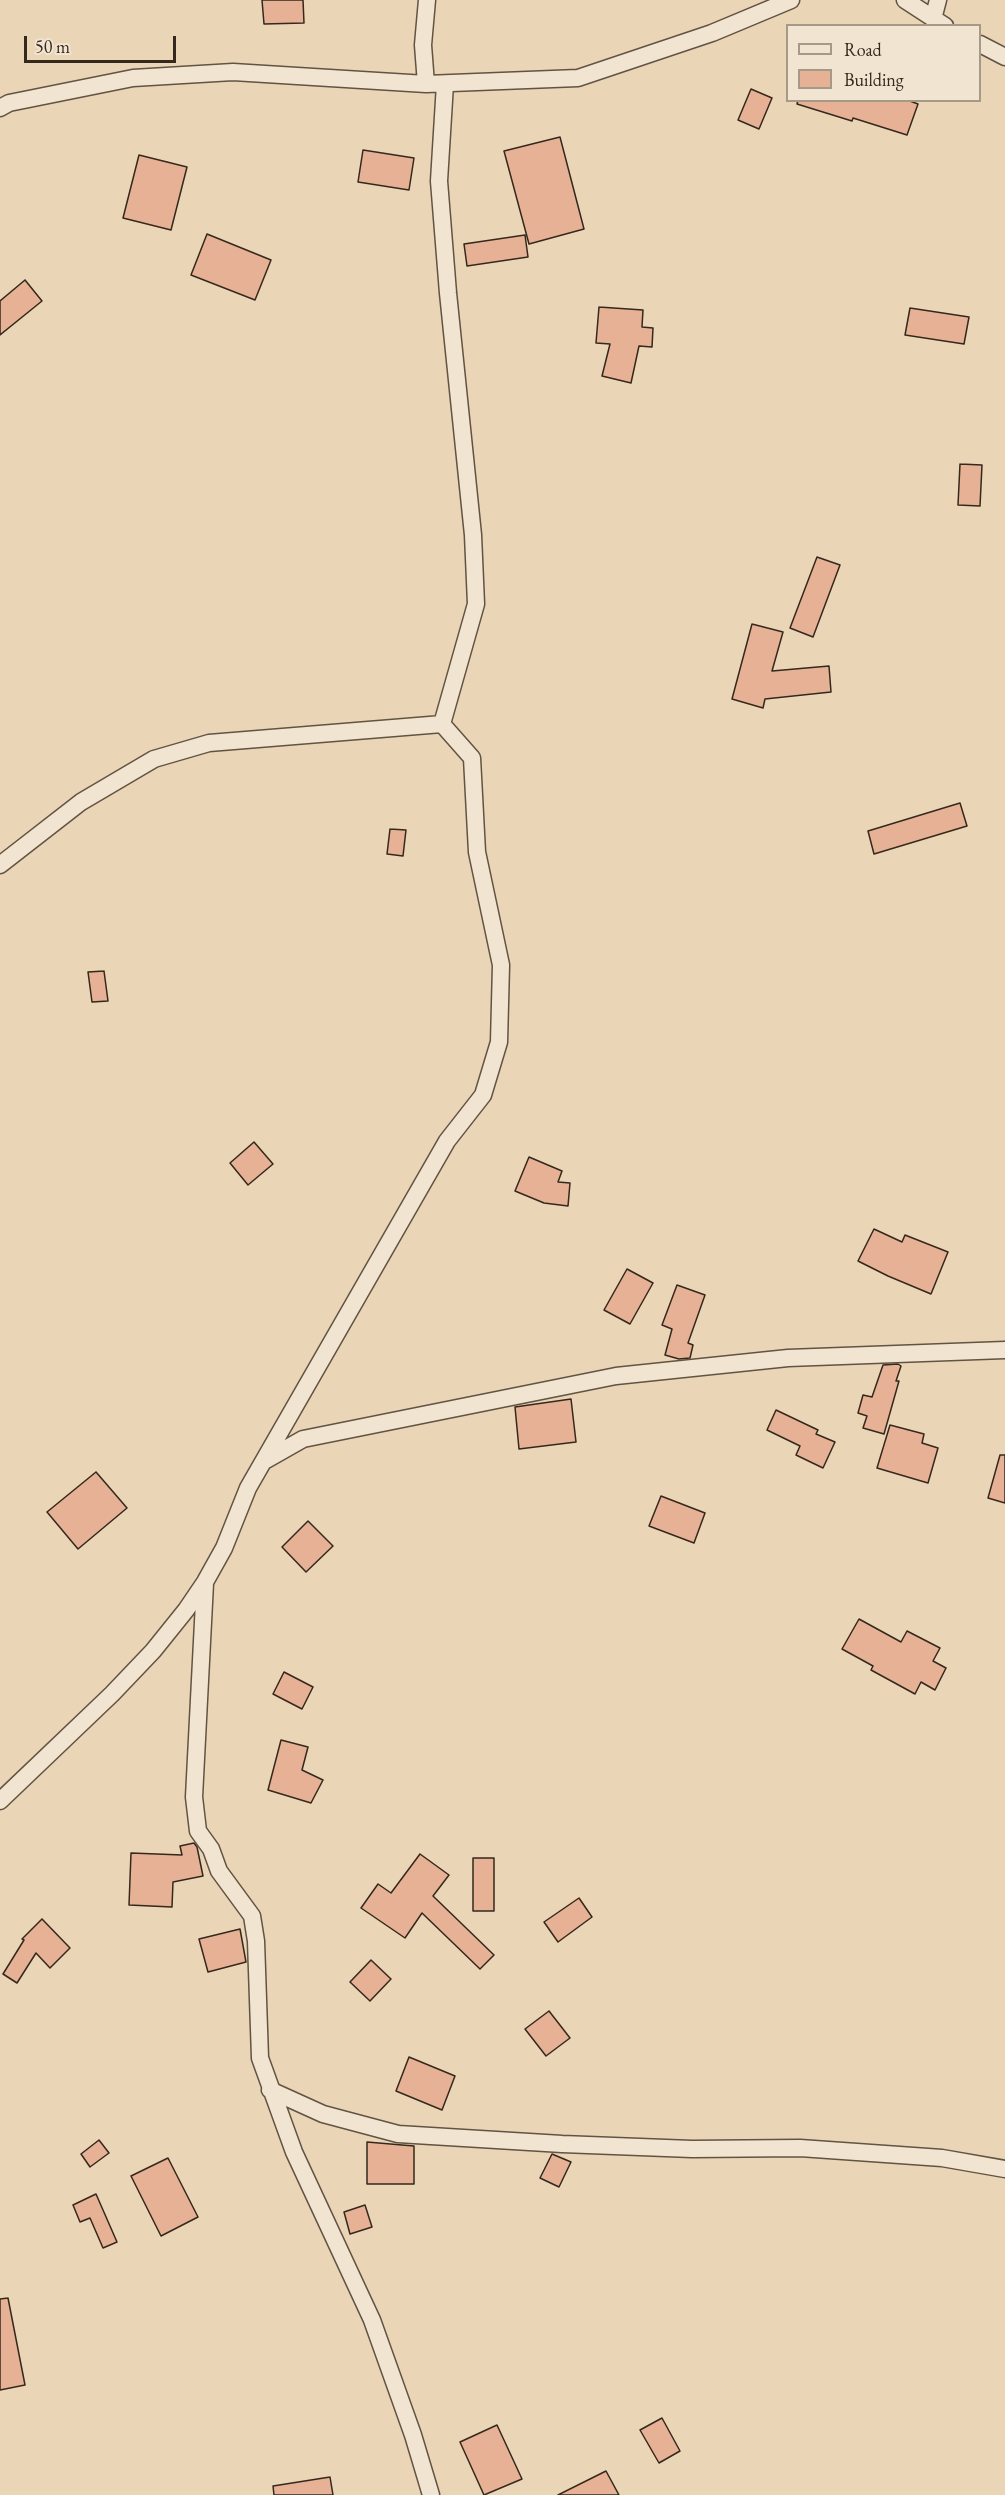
<!DOCTYPE html>
<style>
body{margin:0}
#map{position:relative;width:1005px;height:2495px;overflow:hidden;background:#ead5b7;font-family:"EB Garamond",serif}
canvas{display:block}
.legend{position:absolute;left:786px;top:24px;width:195px;height:78px;box-sizing:border-box;background:#f1e4d0;border:2px solid #a69988;margin:0;padding:8px 10px;list-style:none;font-size:18px;color:#35281c}
.legend li{display:flex;align-items:center;gap:12px;height:30px}
.legend b{width:30px;border:2px solid #a69988}
.scale{position:absolute;left:24px;top:36px;width:152px;height:27px;box-sizing:border-box;border:3px solid #35281c;border-top:0;padding-left:8px;font-size:18px;line-height:21px;white-space:nowrap;color:#35281c;-webkit-text-stroke:4px #f1e4d0;paint-order:stroke}
</style>
<div id="map">
<canvas width="1005" height="2495"></canvas>
<ul class="legend">
<li><b style="height:8px;background:#f1e4d0"></b>Road</li>
<li><b style="height:16px;background:#e6b195"></b>Building</li>
</ul>
<div class="scale">50 m</div>
</div>
<script>
const c = document.querySelector('canvas').getContext('2d');
c.lineJoin = 'round';
function fill(path, color) {
  c.fillStyle = color;
  c.fill(path, 'evenodd');
}
function shape(rows) {
  const path = new Path2D();
  for (const r of rows) {
    path.moveTo(r[0], r[1]);
    for (let i = 2; i < r.length; i += 2) path.lineTo(r[i], r[i + 1]);
  }
  return path;
}
function strokePath(path, color, width, dash) {
  c.strokeStyle = color;
  c.lineWidth = width;
  c.lineCap = dash ? 'butt' : 'round';
  c.setLineDash(dash || []);
  c.stroke(path);
}
const building = shape([
 [262,0,303,0,304,23,264,24,262,0],
 [751,89,772,98,759,129,738,120,751,89],
 [798,100,907,100,918,104,907,135,853,118,852,121,797,104,798,100],
 [560,137,584,229,529,244,504,151,560,137],
 [363,150,414,158,409,190,358,182,363,150],
 [139,155,187,167,171,230,123,218,139,155],
 [207,234,271,260,255,300,191,275,207,234],
 [525,235,528,257,467,266,464,244,525,235],
 [25,280,42,301,0,335,0,301,25,280],
 [599,307,643,310,642,327,653,328,652,347,639,346,631,383,602,376,610,344,596,343,599,307],
 [910,308,969,317,964,344,905,335,910,308],
 [960,464,982,465,980,506,958,505,960,464],
 [817,557,840,565,813,637,790,628,817,557],
 [752,624,783,632,772,671,829,666,831,692,765,699,763,708,732,699,752,624],
 [960,803,967,826,874,854,868,831,960,803],
 [390,829,406,830,403,856,387,854,390,829],
 [104,971,108,1001,92,1002,88,972,104,971],
 [254,1142,273,1164,248,1185,230,1163,254,1142],
 [529,1157,562,1171,558,1182,570,1183,568,1206,544,1203,515,1191,529,1157],
 [874,1229,902,1242,905,1235,948,1252,931,1294,888,1276,858,1261,874,1229],
 [627,1269,653,1283,630,1324,604,1310,627,1269],
 [677,1285,705,1295,688,1343,693,1345,690,1358,679,1359,665,1355,672,1329,662,1325,677,1285],
 [898,1364,901,1366,896,1381,899,1381,884,1434,863,1428,867,1416,858,1413,863,1395,872,1397,883,1365,898,1364],
 [571,1399,576,1442,519,1449,515,1407,571,1399],
 [776,1410,818,1430,816,1434,835,1442,823,1468,796,1455,800,1446,767,1430,776,1410],
 [890,1425,924,1434,922,1443,938,1448,928,1483,877,1468,890,1425],
 [1000,1455,1005,1455,1005,1503,988,1498,1000,1455],
 [96,1472,127,1508,78,1549,47,1512,96,1472],
 [661,1496,705,1513,694,1543,649,1526,661,1496],
 [308,1521,333,1546,306,1572,282,1547,308,1521],
 [859,1619,901,1642,907,1631,940,1648,933,1661,946,1668,935,1690,921,1682,915,1694,871,1670,873,1666,842,1649,859,1619],
 [284,1672,313,1687,302,1709,273,1694,284,1672],
 [281,1740,308,1747,302,1770,323,1780,311,1803,268,1790,281,1740],
 [194,1843,197,1847,203,1876,173,1882,172,1907,129,1905,131,1853,182,1855,180,1846,194,1843],
 [420,1854,449,1875,433,1896,494,1955,480,1969,422,1913,405,1938,361,1908,378,1884,391,1893,420,1854],
 [473,1858,494,1858,494,1911,473,1911,473,1858],
 [579,1898,592,1917,558,1942,544,1922,579,1898],
 [42,1919,70,1948,50,1968,36,1953,17,1983,3,1974,24,1940,22,1939,42,1919],
 [240,1929,246,1962,208,1972,199,1939,240,1929],
 [371,1960,391,1979,370,2001,350,1982,371,1960],
 [549,2011,570,2038,546,2056,525,2029,549,2011],
 [409,2057,455,2076,442,2110,396,2091,409,2057],
 [99,2140,109,2153,90,2167,81,2154,99,2140],
 [367,2142,414,2146,414,2184,367,2184,367,2142],
 [552,2154,571,2162,559,2187,540,2178,552,2154],
 [168,2158,198,2217,161,2236,131,2176,168,2158],
 [96,2194,117,2242,103,2248,90,2218,80,2222,73,2205,96,2194],
 [365,2205,372,2227,350,2234,344,2212,365,2205],
 [8,2298,25,2385,0,2390,0,2299,8,2298],
 [662,2418,680,2451,659,2463,640,2430,662,2418],
 [497,2425,522,2479,484,2495,460,2442,497,2425],
 [606,2471,619,2495,558,2495,606,2471],
 [330,2477,333,2495,274,2495,273,2486,330,2477]
]);
fill(building, '#e6b195');
strokePath(building, '#35281c', 1.5);
const street = shape([
 [905,0,945,26],
 [933,19,938,0],
 [980,44,1005,57],
 [426,84,423,45,427,0],
 [0,108,9,103,133,78,233,72,426,84,578,78,712,33,791,0],
 [0,865,81,802,154,759,209,743,442,724],
 [266,1460,303,1439,616,1376,788,1358,1005,1350],
 [205,1583,194,1797,198,1831,211,1849,219,1871,252,1916,256,1941,260,2058,294,2152,372,2320,413,2435,431,2495],
 [0,1801,112,1694,153,1651,186,1610,205,1582,224,1548,248,1488,447,1141,483,1095,499,1042,501,965,477,852,472,758,442,724,476,604,473,535,448,293,439,181,445,84],
 [270,2090,323,2114,398,2134,562,2144,692,2149,800,2148,942,2158,1005,2169]
]);
strokePath(street, '#625343', 19);
strokePath(street, '#f1e4d0', 16);
</script>
